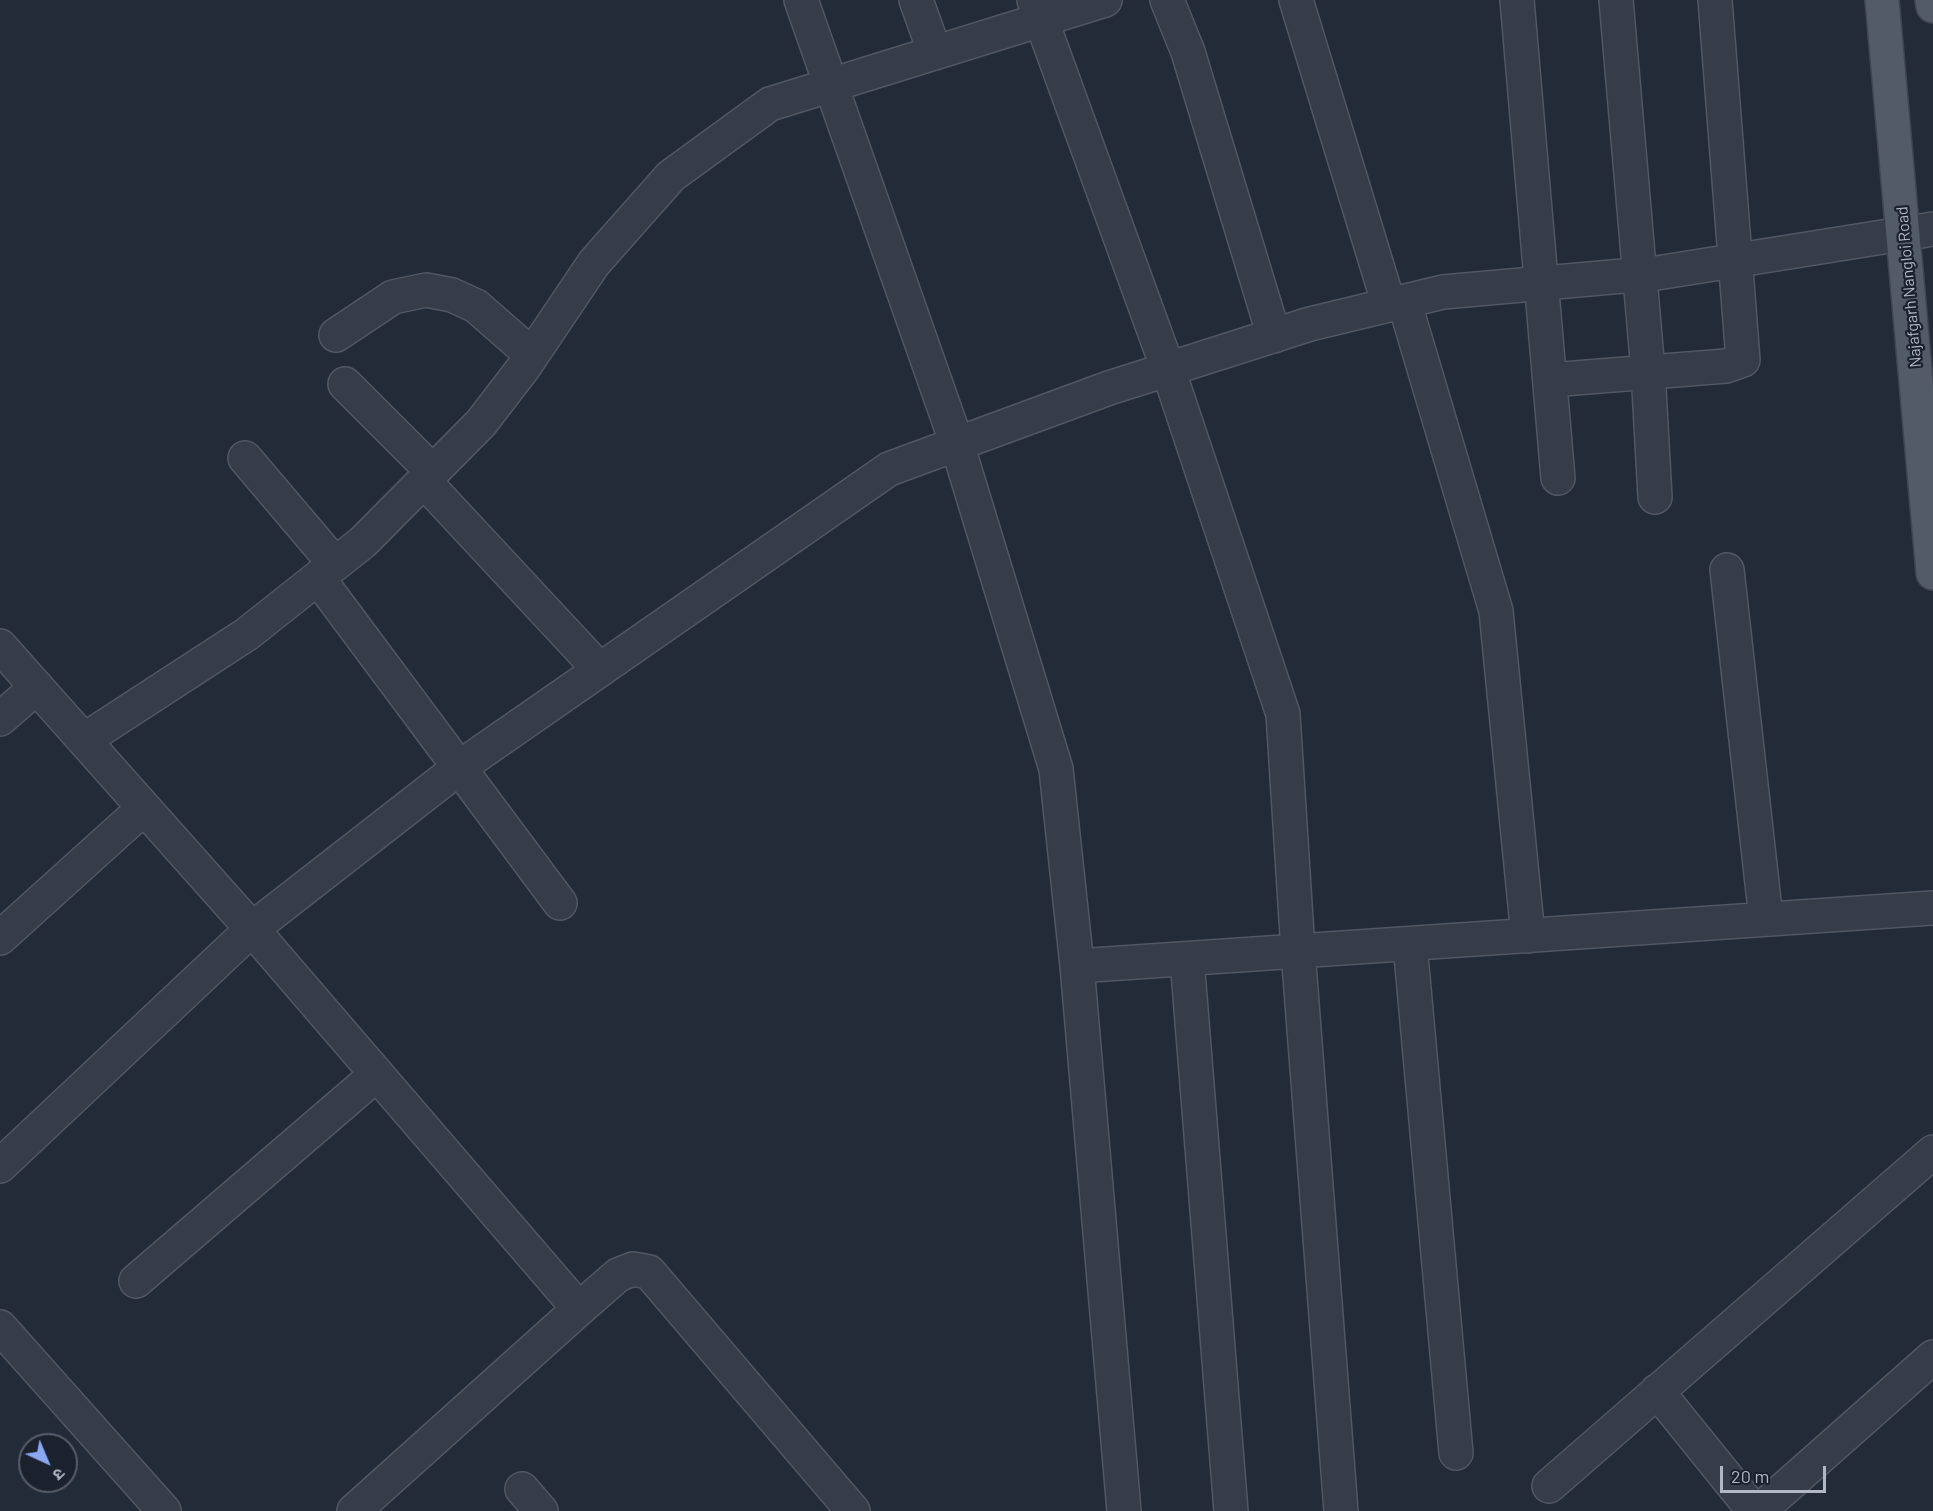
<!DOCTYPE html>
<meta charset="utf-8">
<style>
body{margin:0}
#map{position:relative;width:1933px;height:1511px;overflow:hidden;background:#232a38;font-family:Barlow,"Noto Sans Devanagari",sans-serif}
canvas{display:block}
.north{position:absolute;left:18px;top:1433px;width:60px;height:60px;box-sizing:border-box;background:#1b212d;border:2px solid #575d69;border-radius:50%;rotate:136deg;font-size:16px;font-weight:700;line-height:24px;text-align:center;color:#b1b7c4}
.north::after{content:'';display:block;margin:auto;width:21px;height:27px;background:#8aa7f1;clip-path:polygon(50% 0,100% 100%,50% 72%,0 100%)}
.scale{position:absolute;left:1720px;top:1466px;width:106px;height:27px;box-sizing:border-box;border:3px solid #b1b7c4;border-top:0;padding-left:8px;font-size:18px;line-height:21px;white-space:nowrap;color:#b1b7c4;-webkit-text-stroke:4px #1b212d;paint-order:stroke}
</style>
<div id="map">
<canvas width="1933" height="1511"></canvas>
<div class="north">उ</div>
<div class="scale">20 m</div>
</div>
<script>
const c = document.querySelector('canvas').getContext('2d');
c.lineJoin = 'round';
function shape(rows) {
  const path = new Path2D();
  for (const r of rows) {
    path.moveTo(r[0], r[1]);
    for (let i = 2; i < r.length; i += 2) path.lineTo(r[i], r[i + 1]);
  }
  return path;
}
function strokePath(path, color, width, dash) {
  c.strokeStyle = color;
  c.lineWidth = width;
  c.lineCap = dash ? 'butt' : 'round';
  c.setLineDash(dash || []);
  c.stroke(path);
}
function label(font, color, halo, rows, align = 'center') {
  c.font = font + ' Barlow,sans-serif';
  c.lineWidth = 4.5;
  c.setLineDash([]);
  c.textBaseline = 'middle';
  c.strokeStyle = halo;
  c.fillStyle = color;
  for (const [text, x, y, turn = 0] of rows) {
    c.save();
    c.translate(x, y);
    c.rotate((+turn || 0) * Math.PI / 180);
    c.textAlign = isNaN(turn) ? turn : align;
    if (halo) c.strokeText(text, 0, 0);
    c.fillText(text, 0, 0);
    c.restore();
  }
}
const minor = shape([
 [801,0,957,444,1056,769,1077,966,1124,1511],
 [916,0,935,53],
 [1034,0,1168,369,1283,714,1298,951,1341,1511],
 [1167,0,1188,52,1274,336],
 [1296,0,1389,305],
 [1517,0,1558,478],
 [1616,0,1648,371,1655,497],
 [1404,301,1496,611,1528,936],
 [336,335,393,297,426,290,452,295,476,306,532,355],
 [1550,380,1726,366,1743,360,1715,0],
 [345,384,433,472],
 [245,458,335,564],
 [424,481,600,670],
 [1727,570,1766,919],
 [318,578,560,903],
 [0,646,252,929,579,1309],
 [0,719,37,687],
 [84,740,247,634,363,542,481,423,524,367,594,263,671,176,770,104,1105,0],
 [0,938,144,808],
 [1410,944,1456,1453],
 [1187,959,1231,1511],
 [1077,966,1933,908],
 [0,1166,252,929,460,767,889,469,1109,388,1310,324,1443,292,1657,273,1933,229],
 [136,1281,377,1074],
 [0,1327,164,1511],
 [1657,1391,1754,1511],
 [1549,1486,1933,1152],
 [522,1489,541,1511],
 [354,1511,579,1309,618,1275,633,1269,649,1272,853,1511],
 [1759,1511,1933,1357]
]);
const primary = shape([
 [1882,0,1933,573],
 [1932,0,1933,6]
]);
strokePath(minor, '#515763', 36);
strokePath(primary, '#3f4551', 36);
strokePath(minor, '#363c48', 33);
strokePath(primary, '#545b68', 33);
label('16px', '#b1b7c4', '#1b212d', [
 ["Najafgarh Nangloi Road",1909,287,-95]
]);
</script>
